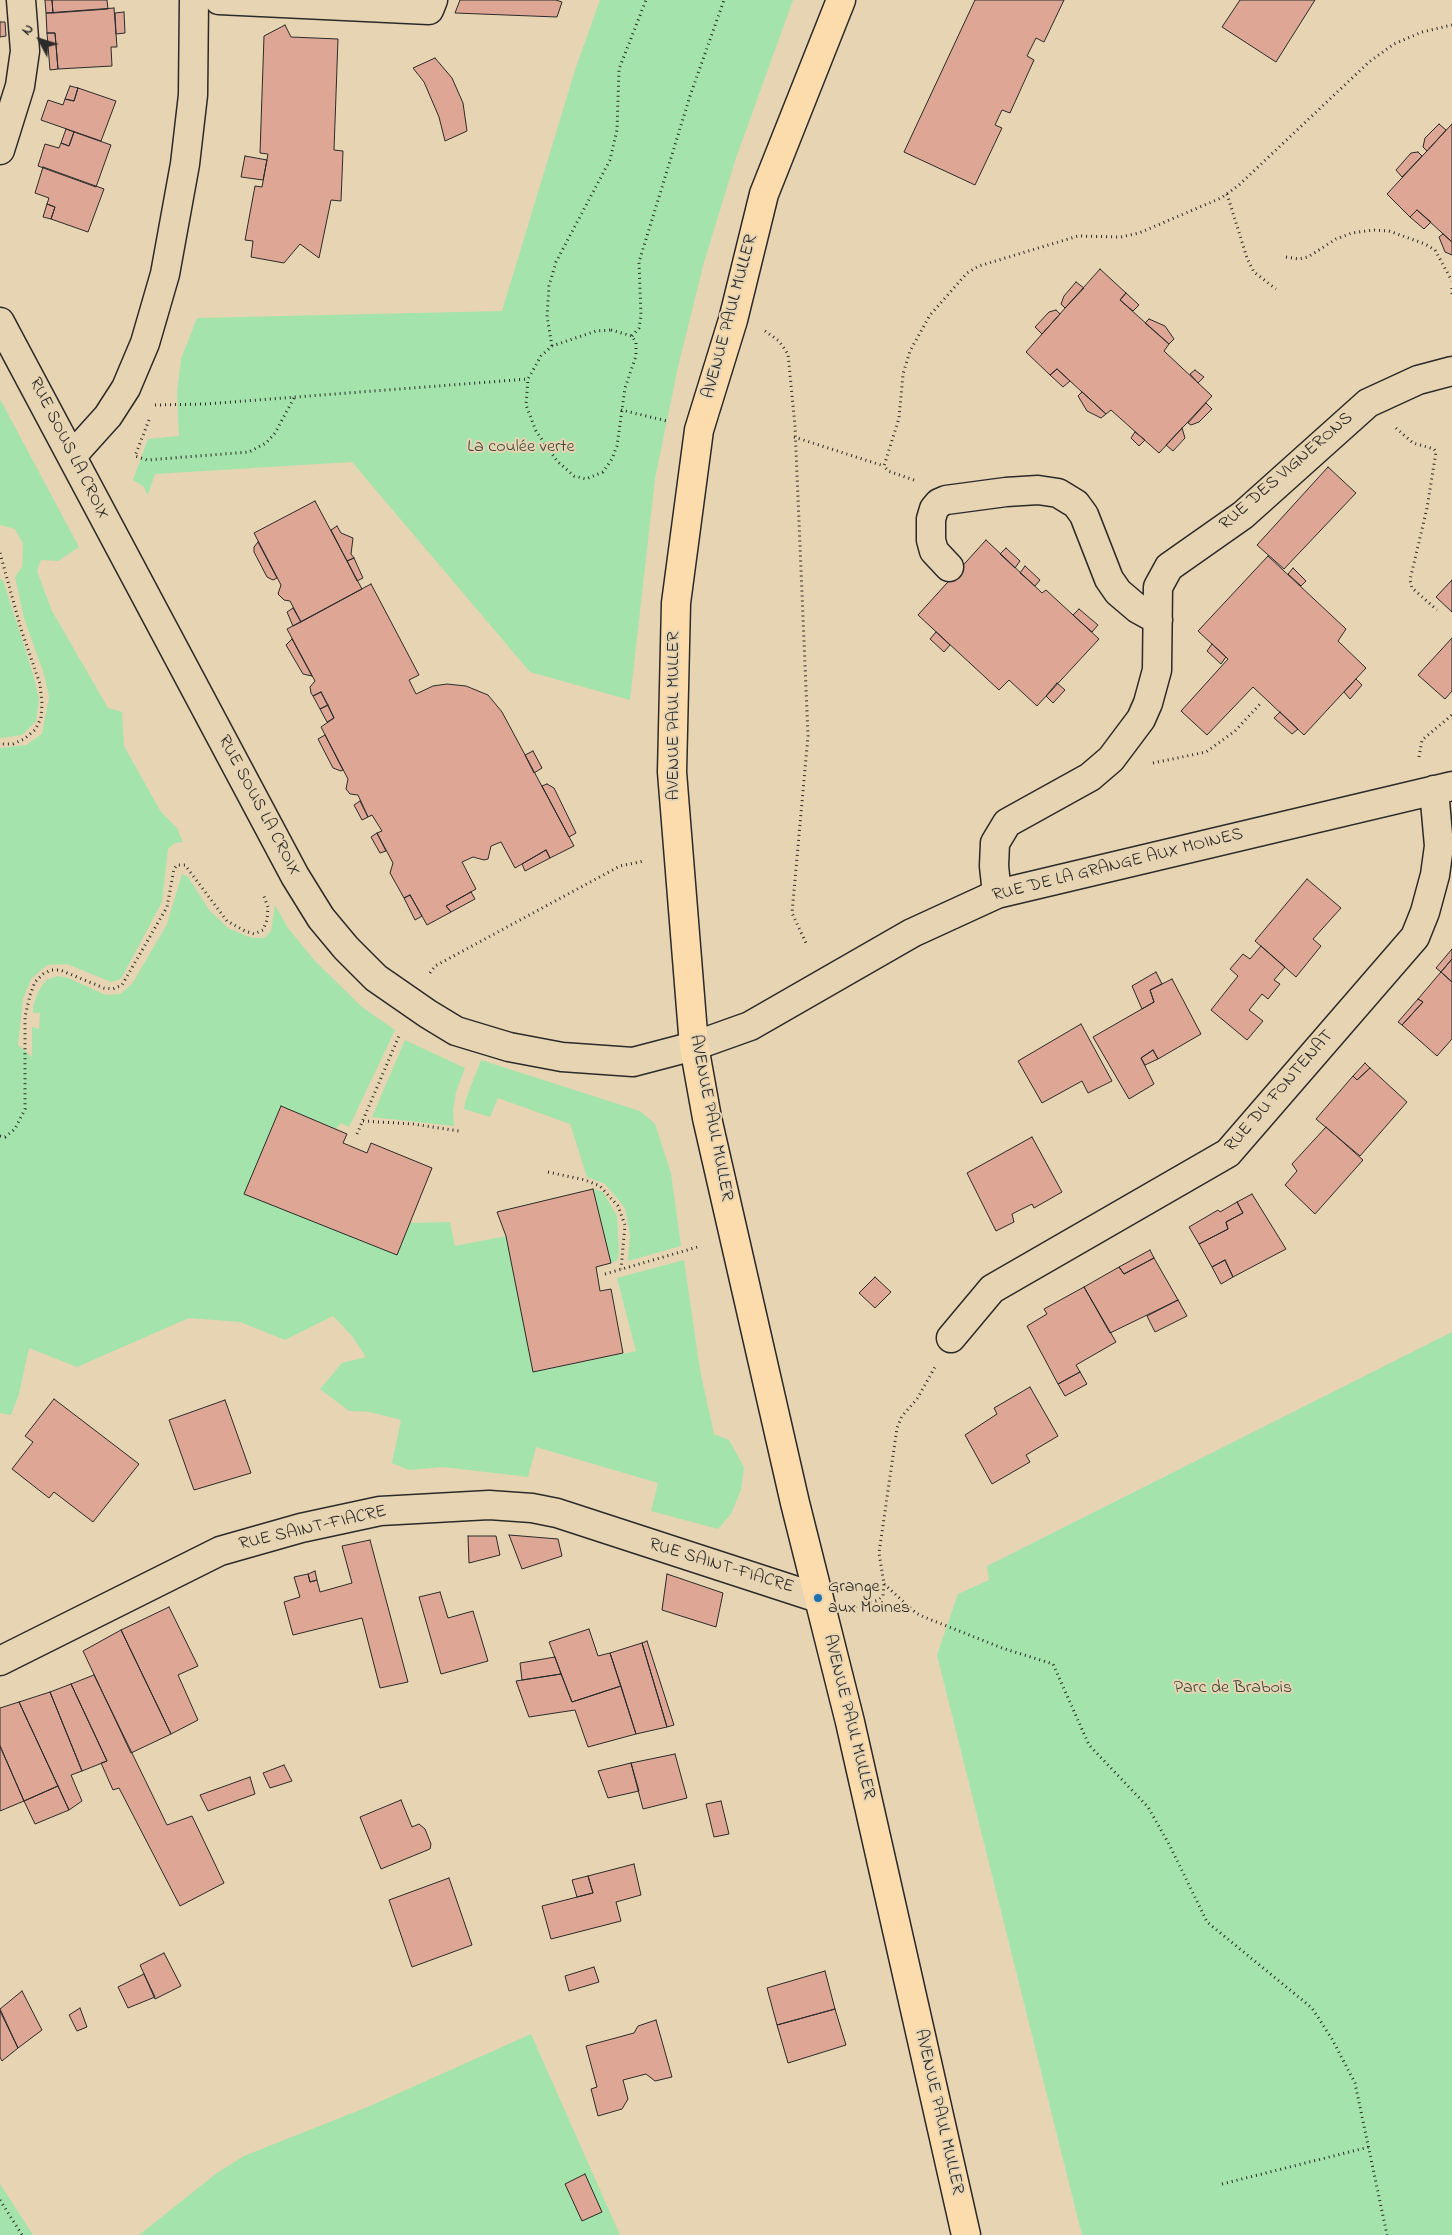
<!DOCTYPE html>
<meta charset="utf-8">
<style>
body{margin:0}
#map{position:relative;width:1452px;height:2235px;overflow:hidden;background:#e7d4b2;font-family:"Indie Flower",sans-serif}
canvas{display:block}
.north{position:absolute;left:15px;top:15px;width:50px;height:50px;-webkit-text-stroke:4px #e7d4b2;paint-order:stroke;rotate:310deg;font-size:14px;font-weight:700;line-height:20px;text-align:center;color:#2b2b2b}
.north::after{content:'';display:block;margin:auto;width:18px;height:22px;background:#2b2b2b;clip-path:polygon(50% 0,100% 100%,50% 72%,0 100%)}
</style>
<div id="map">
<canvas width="1452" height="2235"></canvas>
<div class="north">N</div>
</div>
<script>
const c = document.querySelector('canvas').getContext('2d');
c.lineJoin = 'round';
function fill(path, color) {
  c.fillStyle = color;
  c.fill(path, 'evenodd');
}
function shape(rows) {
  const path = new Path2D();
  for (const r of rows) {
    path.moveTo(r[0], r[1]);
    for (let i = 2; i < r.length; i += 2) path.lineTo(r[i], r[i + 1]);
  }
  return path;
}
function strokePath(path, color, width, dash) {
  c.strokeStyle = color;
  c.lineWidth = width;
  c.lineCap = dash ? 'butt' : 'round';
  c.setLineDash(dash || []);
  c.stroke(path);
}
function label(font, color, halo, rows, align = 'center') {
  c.font = font + ' "Indie Flower",sans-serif';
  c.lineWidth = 4;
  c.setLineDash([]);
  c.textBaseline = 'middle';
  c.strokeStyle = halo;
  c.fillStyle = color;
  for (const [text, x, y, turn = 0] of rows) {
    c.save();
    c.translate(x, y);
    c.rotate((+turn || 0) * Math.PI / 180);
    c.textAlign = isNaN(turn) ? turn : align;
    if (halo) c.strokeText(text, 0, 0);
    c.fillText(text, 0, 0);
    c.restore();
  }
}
fill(shape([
 [600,0,793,0,735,161,703,266,678,367,655,479,630,700,530,672,352,462,155,474,148,495,143,486,133,480,148,439,179,436,177,393,181,359,197,318,502,311,576,67],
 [0,399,79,547,58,561,41,560,37,571,52,611,108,708,122,712,124,746,161,812,177,828,183,842,175,843,168,849,162,902,121,979,111,982,67,964,47,965,31,979,23,999,18,1045,32,1057,32,1027,39,1029,40,1013,33,1013,33,1006,38,992,46,980,58,976,68,978,106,995,120,994,132,984,167,924,182,874,188,877,210,911,228,928,252,938,264,938,271,931,275,905,288,928,315,961,362,1007,395,1030,349,1127,341,1123,336,1129,281,1107,245,1194,397,1255,410,1223,450,1222,455,1246,506,1236,534,1372,636,1351,617,1278,684,1260,700,1370,714,1434,729,1440,744,1467,741,1490,731,1514,718,1529,651,1511,658,1483,536,1447,528,1477,443,1467,409,1470,392,1463,401,1420,370,1412,349,1411,320,1389,342,1363,366,1357,352,1336,333,1316,285,1340,240,1322,189,1318,77,1367,29,1348,19,1394,11,1415,0,1413,0,748,26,745,42,734,49,697,44,674,24,618,15,577,22,567,23,544,15,529,0,525],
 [0,579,3,580,33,674,39,699,36,721,22,735,2,738,0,738],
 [405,1040,465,1068,456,1092,453,1110,454,1126,372,1117],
 [481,1060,640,1111,655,1124,671,1173,681,1246,628,1261,630,1234,625,1208,605,1184,587,1177,570,1124,498,1098,490,1117,464,1109,466,1099],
 [593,1189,603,1192,617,1216,619,1252,617,1261,611,1263],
 [1452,1332,1452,2235,1082,2235,937,1655,958,1594,989,1580,987,1566],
 [531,2034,620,2235,139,2235,217,2173,244,2156,370,2106],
 [0,2184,33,2235,0,2235]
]), '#a4e4ac');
const building = shape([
 [45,0,52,0,53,13,46,13,45,0],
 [52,0,107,0,108,9,53,13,52,0],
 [460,0,556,0,562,2,557,17,455,13,460,0],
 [975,0,1064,0,1044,42,1036,38,1027,56,1034,60,1010,113,1002,110,995,125,1002,128,975,185,904,152,975,0],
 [1240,0,1315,0,1276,62,1222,27,1240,0],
 [114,8,117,47,111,47,112,66,58,69,55,33,47,33,46,13,114,8],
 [124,12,125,33,116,34,115,13,124,12],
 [0,22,5,22,6,36,0,37,0,22],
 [285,25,291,37,338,39,334,150,343,151,341,201,331,200,319,258,300,244,284,263,251,257,253,241,245,240,255,186,262,187,268,154,260,153,264,36,285,25],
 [47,33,55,33,58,69,50,70,47,33],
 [435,58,452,78,463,103,467,131,445,141,439,117,424,82,413,68,435,58],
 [70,86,78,88,74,101,65,99,70,86],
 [78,88,116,101,101,141,41,120,48,100,63,105,65,99,74,101,78,88],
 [1439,124,1446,130,1427,151,1423,147,1425,138,1439,124],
 [1452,124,1452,242,1417,210,1410,217,1387,194,1452,124],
 [66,129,74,132,69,146,61,143,66,129],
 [74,132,111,145,96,187,38,166,45,144,59,148,61,143,69,146,74,132],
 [1418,152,1422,156,1402,177,1396,170,1411,153,1418,152],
 [245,156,267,160,263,180,241,177,245,156],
 [43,167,104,189,88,232,51,219,55,207,47,204,49,198,35,193,43,167],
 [47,204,55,207,51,219,43,217,47,204],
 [1417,210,1431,222,1424,229,1410,217,1417,210],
 [1443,234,1452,242,1452,255,1445,252,1439,237,1443,234],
 [1100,269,1126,293,1120,300,1169,344,1164,351,1212,396,1159,453,1111,410,1106,414,1057,369,1050,375,1026,352,1100,269],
 [1076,282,1084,288,1065,308,1061,304,1064,296,1076,282],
 [1126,293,1139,305,1133,311,1120,300,1126,293],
 [1056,310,1060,314,1042,334,1035,327,1049,312,1056,310],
 [1149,319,1165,326,1174,339,1169,344,1145,323,1149,319],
 [1057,369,1070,381,1063,387,1050,375,1057,369],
 [1195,370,1204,377,1198,383,1190,374,1195,370],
 [1082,392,1090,399,1106,414,1101,418,1087,411,1078,396,1082,392],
 [1206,403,1212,409,1199,422,1191,425,1188,423,1206,403],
 [1182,428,1185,438,1173,451,1166,445,1182,428],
 [1135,432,1145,440,1139,446,1131,438,1135,432],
 [1328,467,1356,493,1284,569,1257,545,1328,467],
 [315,501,362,589,301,622,290,601,284,600,278,594,281,585,254,533,315,501],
 [337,526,341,533,353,538,351,554,354,558,347,561,331,530,337,526],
 [986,540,1042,593,1046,590,1099,639,1037,706,1009,680,999,690,918,615,986,540],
 [258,542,277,578,273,580,267,577,254,552,254,547,258,542],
 [1006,548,1020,561,1015,568,1000,554,1006,548],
 [1268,556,1346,629,1338,641,1366,668,1304,735,1253,687,1207,735,1181,711,1228,659,1198,631,1268,556],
 [354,558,363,578,357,581,347,561,354,558],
 [1025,566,1040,580,1035,586,1020,573,1025,566],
 [1293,568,1306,581,1301,586,1288,574,1293,568],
 [1452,580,1452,612,1436,597,1452,580],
 [371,584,419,675,409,680,416,694,433,686,447,684,466,686,488,695,502,712,574,846,550,858,546,850,515,868,501,842,491,846,488,859,484,860,473,857,462,862,476,889,446,906,451,912,427,925,410,895,404,898,390,873,393,863,377,833,382,831,372,815,368,817,358,795,350,794,346,789,348,779,321,727,334,718,321,692,313,696,311,693,310,687,315,681,287,629,371,584],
 [293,608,301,622,293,626,287,612,293,608],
 [1079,609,1098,625,1092,632,1073,615,1079,609],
 [936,632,950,645,944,652,930,639,936,632],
 [1452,638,1452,691,1445,699,1418,675,1452,638],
 [292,639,312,676,303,674,286,645,292,639],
 [1212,644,1226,657,1221,664,1207,651,1212,644],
 [1356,679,1362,685,1350,699,1344,692,1356,679],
 [1057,683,1065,690,1053,703,1046,696,1057,683],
 [321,692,328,705,320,709,313,696,321,692],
 [328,705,334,718,327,722,320,709,328,705],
 [1280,712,1298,729,1292,734,1274,718,1280,712],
 [325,735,343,770,341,771,333,768,318,739,325,735],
 [533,751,542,768,534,773,525,755,533,751],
 [547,784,554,788,576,833,569,837,542,786,547,784],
 [360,801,368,817,362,820,354,805,360,801],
 [377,833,386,851,380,853,371,837,377,833],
 [546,850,550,858,525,871,522,864,546,850],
 [1307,879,1341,908,1313,939,1321,946,1296,977,1255,941,1307,879],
 [471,892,475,899,451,912,446,906,471,892],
 [410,895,422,916,415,920,404,898,410,895],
 [1261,946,1285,967,1274,980,1280,984,1268,999,1262,994,1249,1010,1263,1021,1247,1040,1211,1010,1238,976,1230,969,1243,954,1250,959,1261,946],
 [1452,949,1452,959,1441,972,1436,968,1452,949],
 [1452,959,1452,982,1441,972,1452,959],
 [1156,972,1162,984,1150,990,1154,1002,1142,1009,1132,986,1156,972],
 [1441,972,1452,982,1452,1039,1437,1056,1402,1025,1423,1002,1418,999,1441,972],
 [1172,979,1201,1034,1158,1059,1153,1050,1141,1058,1154,1084,1129,1099,1093,1037,1154,1002,1150,990,1172,979],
 [1418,999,1423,1002,1402,1025,1398,1022,1418,999],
 [1081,1024,1112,1081,1088,1093,1082,1081,1042,1103,1018,1061,1081,1024],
 [1153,1050,1158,1059,1145,1065,1141,1058,1153,1050],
 [1365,1063,1370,1068,1357,1080,1353,1076,1365,1063],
 [1370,1068,1407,1102,1360,1156,1316,1119,1353,1076,1357,1080,1370,1068],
 [281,1106,347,1134,343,1143,367,1153,371,1143,432,1168,397,1255,244,1194,281,1106],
 [1326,1127,1363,1160,1315,1214,1285,1185,1297,1171,1292,1164,1326,1127],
 [1032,1137,1062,1192,1034,1208,1032,1204,1012,1214,1014,1222,996,1231,967,1173,1032,1137],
 [593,1189,611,1263,596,1267,600,1291,611,1289,623,1353,533,1372,506,1236,497,1212,593,1189],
 [1252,1194,1286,1249,1233,1277,1225,1260,1212,1267,1199,1244,1228,1229,1226,1222,1243,1213,1237,1202,1252,1194],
 [1237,1202,1243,1213,1226,1222,1228,1229,1199,1244,1189,1227,1218,1210,1220,1212,1237,1202],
 [1150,1250,1154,1258,1124,1274,1119,1267,1150,1250],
 [1154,1258,1178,1300,1110,1333,1084,1287,1119,1267,1124,1274,1154,1258],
 [1225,1260,1233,1277,1221,1284,1212,1267,1225,1260],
 [875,1277,891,1292,875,1308,859,1293,875,1277],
 [1084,1287,1116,1342,1076,1365,1080,1372,1058,1384,1027,1326,1047,1314,1044,1309,1084,1287],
 [1178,1300,1187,1316,1155,1332,1147,1316,1178,1300],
 [1080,1372,1087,1384,1065,1396,1058,1384,1080,1372],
 [1030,1387,1058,1436,1026,1455,1030,1462,992,1484,965,1435,997,1414,994,1408,1030,1387],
 [54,1399,139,1464,93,1522,54,1492,49,1498,12,1469,33,1442,25,1436,54,1399],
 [225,1400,251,1473,194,1490,169,1420,225,1400],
 [509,1535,558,1539,562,1556,522,1569,509,1535],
 [468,1536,496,1536,500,1555,469,1563,468,1536],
 [370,1540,408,1682,380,1688,362,1618,293,1635,284,1602,300,1597,294,1577,308,1574,310,1582,317,1580,320,1592,352,1583,342,1546,370,1540],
 [315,1571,317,1580,310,1582,308,1574,315,1571],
 [667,1574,723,1593,716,1627,662,1610,667,1574],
 [440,1592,448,1618,473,1611,488,1661,441,1674,419,1597,440,1592],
 [169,1607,198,1666,178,1675,198,1720,171,1734,121,1630,169,1607],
 [589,1629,598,1656,610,1653,621,1686,572,1702,549,1642,589,1629],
 [121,1630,171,1734,131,1753,83,1651,121,1630],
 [647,1641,674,1725,667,1727,642,1643,647,1641],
 [642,1643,667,1727,636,1734,610,1653,642,1643],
 [555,1657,561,1674,522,1680,520,1663,555,1657],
 [561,1674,572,1702,621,1686,636,1734,588,1747,575,1710,529,1717,516,1681,561,1674],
 [94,1675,167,1825,192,1816,224,1883,180,1906,119,1788,113,1790,101,1763,107,1761,71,1684,94,1675],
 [71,1684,107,1761,82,1771,50,1692,71,1684],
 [50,1692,82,1771,71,1775,82,1801,69,1810,19,1702,50,1692],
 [19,1702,58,1786,24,1801,0,1746,0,1708,19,1702],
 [0,1746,24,1801,0,1811,0,1746],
 [675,1754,687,1798,643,1809,631,1763,675,1754],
 [631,1763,639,1791,608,1798,598,1771,631,1763],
 [284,1765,292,1781,270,1788,263,1773,284,1765],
 [250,1777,255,1794,208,1811,200,1795,250,1777],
 [58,1786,69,1810,35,1824,24,1801,58,1786],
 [401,1800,412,1827,419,1824,425,1829,431,1844,430,1849,381,1869,360,1817,401,1800],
 [721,1801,729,1834,714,1837,706,1804,721,1801],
 [634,1864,641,1895,616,1902,621,1921,551,1939,542,1906,593,1893,588,1876,634,1864],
 [588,1876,593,1893,577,1897,572,1880,588,1876],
 [449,1878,472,1945,412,1967,389,1900,449,1878],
 [164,1953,181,1986,155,1999,140,1965,164,1953],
 [594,1967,599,1982,569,1991,565,1976,594,1967],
 [825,1971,835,2009,777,2025,767,1988,825,1971],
 [144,1974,155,1997,128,2008,118,1987,144,1974],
 [22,1991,42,2030,18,2048,0,2009,22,1991],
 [80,2008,87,2027,77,2031,69,2015,80,2008],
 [835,2009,846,2045,788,2063,777,2025,835,2009],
 [0,2011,18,2048,2,2061,0,2057,0,2011],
 [656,2020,672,2077,655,2081,646,2074,623,2080,628,2099,622,2109,598,2116,591,2089,597,2087,586,2046,634,2033,638,2026,656,2020],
 [585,2174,602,2212,582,2221,565,2184,585,2174]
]);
fill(building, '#dda695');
strokePath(building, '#2b2b2b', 1);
const minor = shape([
 [219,0,429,10,433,0],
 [0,150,20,86,25,51,21,0],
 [0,322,295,876,321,918,346,948,376,978,428,1014,456,1031,509,1047,562,1057,633,1062,694,1046,750,1026,912,933,997,894,1452,786],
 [72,456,108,416,126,388,145,343,165,274,185,164,193,95,194,0],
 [949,567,934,551,931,540,931,519,934,509,939,503,946,500,1006,492,1038,490,1058,493,1076,504,1084,515,1109,579,1118,592,1138,609,1158,620],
 [997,894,994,866,995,843,1007,823,1090,777,1111,759,1141,719,1148,703,1157,670,1158,587,1169,567,1243,515,1368,403,1418,380,1452,371],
 [951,1338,992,1289,1228,1153,1415,937,1425,912,1435,875,1439,846,1434,790],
 [0,1661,220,1551,301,1528,380,1511,489,1505,532,1508,557,1513,818,1598]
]);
const major = shape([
 [841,0,764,194,733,320,699,430,676,603,672,772,694,1046,707,1118,795,1503,850,1722,966,2235]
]);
strokePath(minor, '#2b2b2b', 31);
strokePath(major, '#2b2b2b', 31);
strokePath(shape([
 [1227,194,1247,258,1254,272,1276,289],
 [1286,257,1299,259,1308,257,1336,239,1352,233,1373,230,1389,231,1425,244,1435,250,1452,281],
 [1452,288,1452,294],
 [611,330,632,336,636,343,636,356,625,388,617,446,612,459,603,472,586,479,574,476,557,461,536,431,526,405,528,379,541,356,552,346,596,331,611,330],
 [765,331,779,341,788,354,795,426,808,736,792,913,806,943],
 [632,336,639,328,641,316,639,262,690,96,724,0],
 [552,346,547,317,549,286,556,262,610,160,617,130,619,69,646,0],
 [155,405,206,404,528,379],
 [621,410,667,421],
 [149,420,135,456,147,460,249,452,266,443,275,433,295,396],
 [1396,428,1413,443,1434,449,1436,452,1427,508,1410,580,1412,588,1437,610],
 [794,437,884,466],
 [914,480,888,471,884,466,899,418,903,374,910,351,930,315,967,273,979,266,1078,236,1121,237,1139,233,1221,198,1239,185,1369,62,1394,44,1422,32,1452,25],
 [0,553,21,629,40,684,42,703,41,718,35,730,24,739,13,744,0,744],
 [1419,757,1422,740,1452,715],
 [1153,763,1206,752,1235,731,1261,703],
 [430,973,435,966,620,866,644,861],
 [363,1121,413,1124,459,1131],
 [357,1134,399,1036],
 [0,1136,5,1137,15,1129,25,1109,25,1017,30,995,35,982,43,974,51,970,60,970,104,988,113,989,122,985,167,907,174,869,177,865,185,865,227,921,245,931,254,934,263,930,267,920,268,907,263,894],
 [548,1172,585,1180,600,1186,618,1206,625,1225,621,1269],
 [605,1274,701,1246],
 [884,1584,916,1613,924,1617,1002,1648,1053,1664,1089,1745,1148,1807,1170,1846,1207,1922,1312,2008,1332,2039,1355,2083,1387,2235],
 [856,1606,879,1600,883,1596,884,1584,879,1553,897,1428,902,1416,917,1399,935,1367],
 [1222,2184,1369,2147],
 [0,2200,22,2235]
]), '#2b2b2b', 3, [1, 4]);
strokePath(minor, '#e7d4b2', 28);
strokePath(major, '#fcdcac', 28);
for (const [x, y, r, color] of [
 [818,1598,5,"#1f6fb2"]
]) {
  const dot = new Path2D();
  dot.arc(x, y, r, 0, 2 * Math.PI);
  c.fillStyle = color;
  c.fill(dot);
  strokePath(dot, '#e7d4b2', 2);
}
label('18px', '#2b2b2b', '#e7d4b2', [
 ["AVENUE PAUL MULLER",731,317,-75],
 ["RUE SOUS LA CROIX",68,449,63],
 ["RUE DES VIGNERONS",1287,472,-41],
 ["AVENUE PAUL MULLER",675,716,-90],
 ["RUE SOUS LA CROIX",258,806,62],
 ["RUE DE LA GRANGE AUX MOINES",1118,866,-14],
 ["RUE DU FONTENAT",1280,1092,-49],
 ["AVENUE PAUL MULLER",710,1118,79],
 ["RUE SAINT-FIACRE",313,1529,-13],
 ["RUE SAINT-FIACRE",721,1567,17],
 ["AVENUE PAUL MULLER",848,1717,76],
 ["AVENUE PAUL MULLER",938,2112,77]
]);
label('18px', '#3d473e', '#e7d4b2', [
 ["La coulée verte",521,448],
 ["Parc de Brabois",1233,1689]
]);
label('18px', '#2b2b2b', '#e7d4b2', [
 ["Grange",828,1588],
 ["aux Moines",828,1609]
], 'left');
</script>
